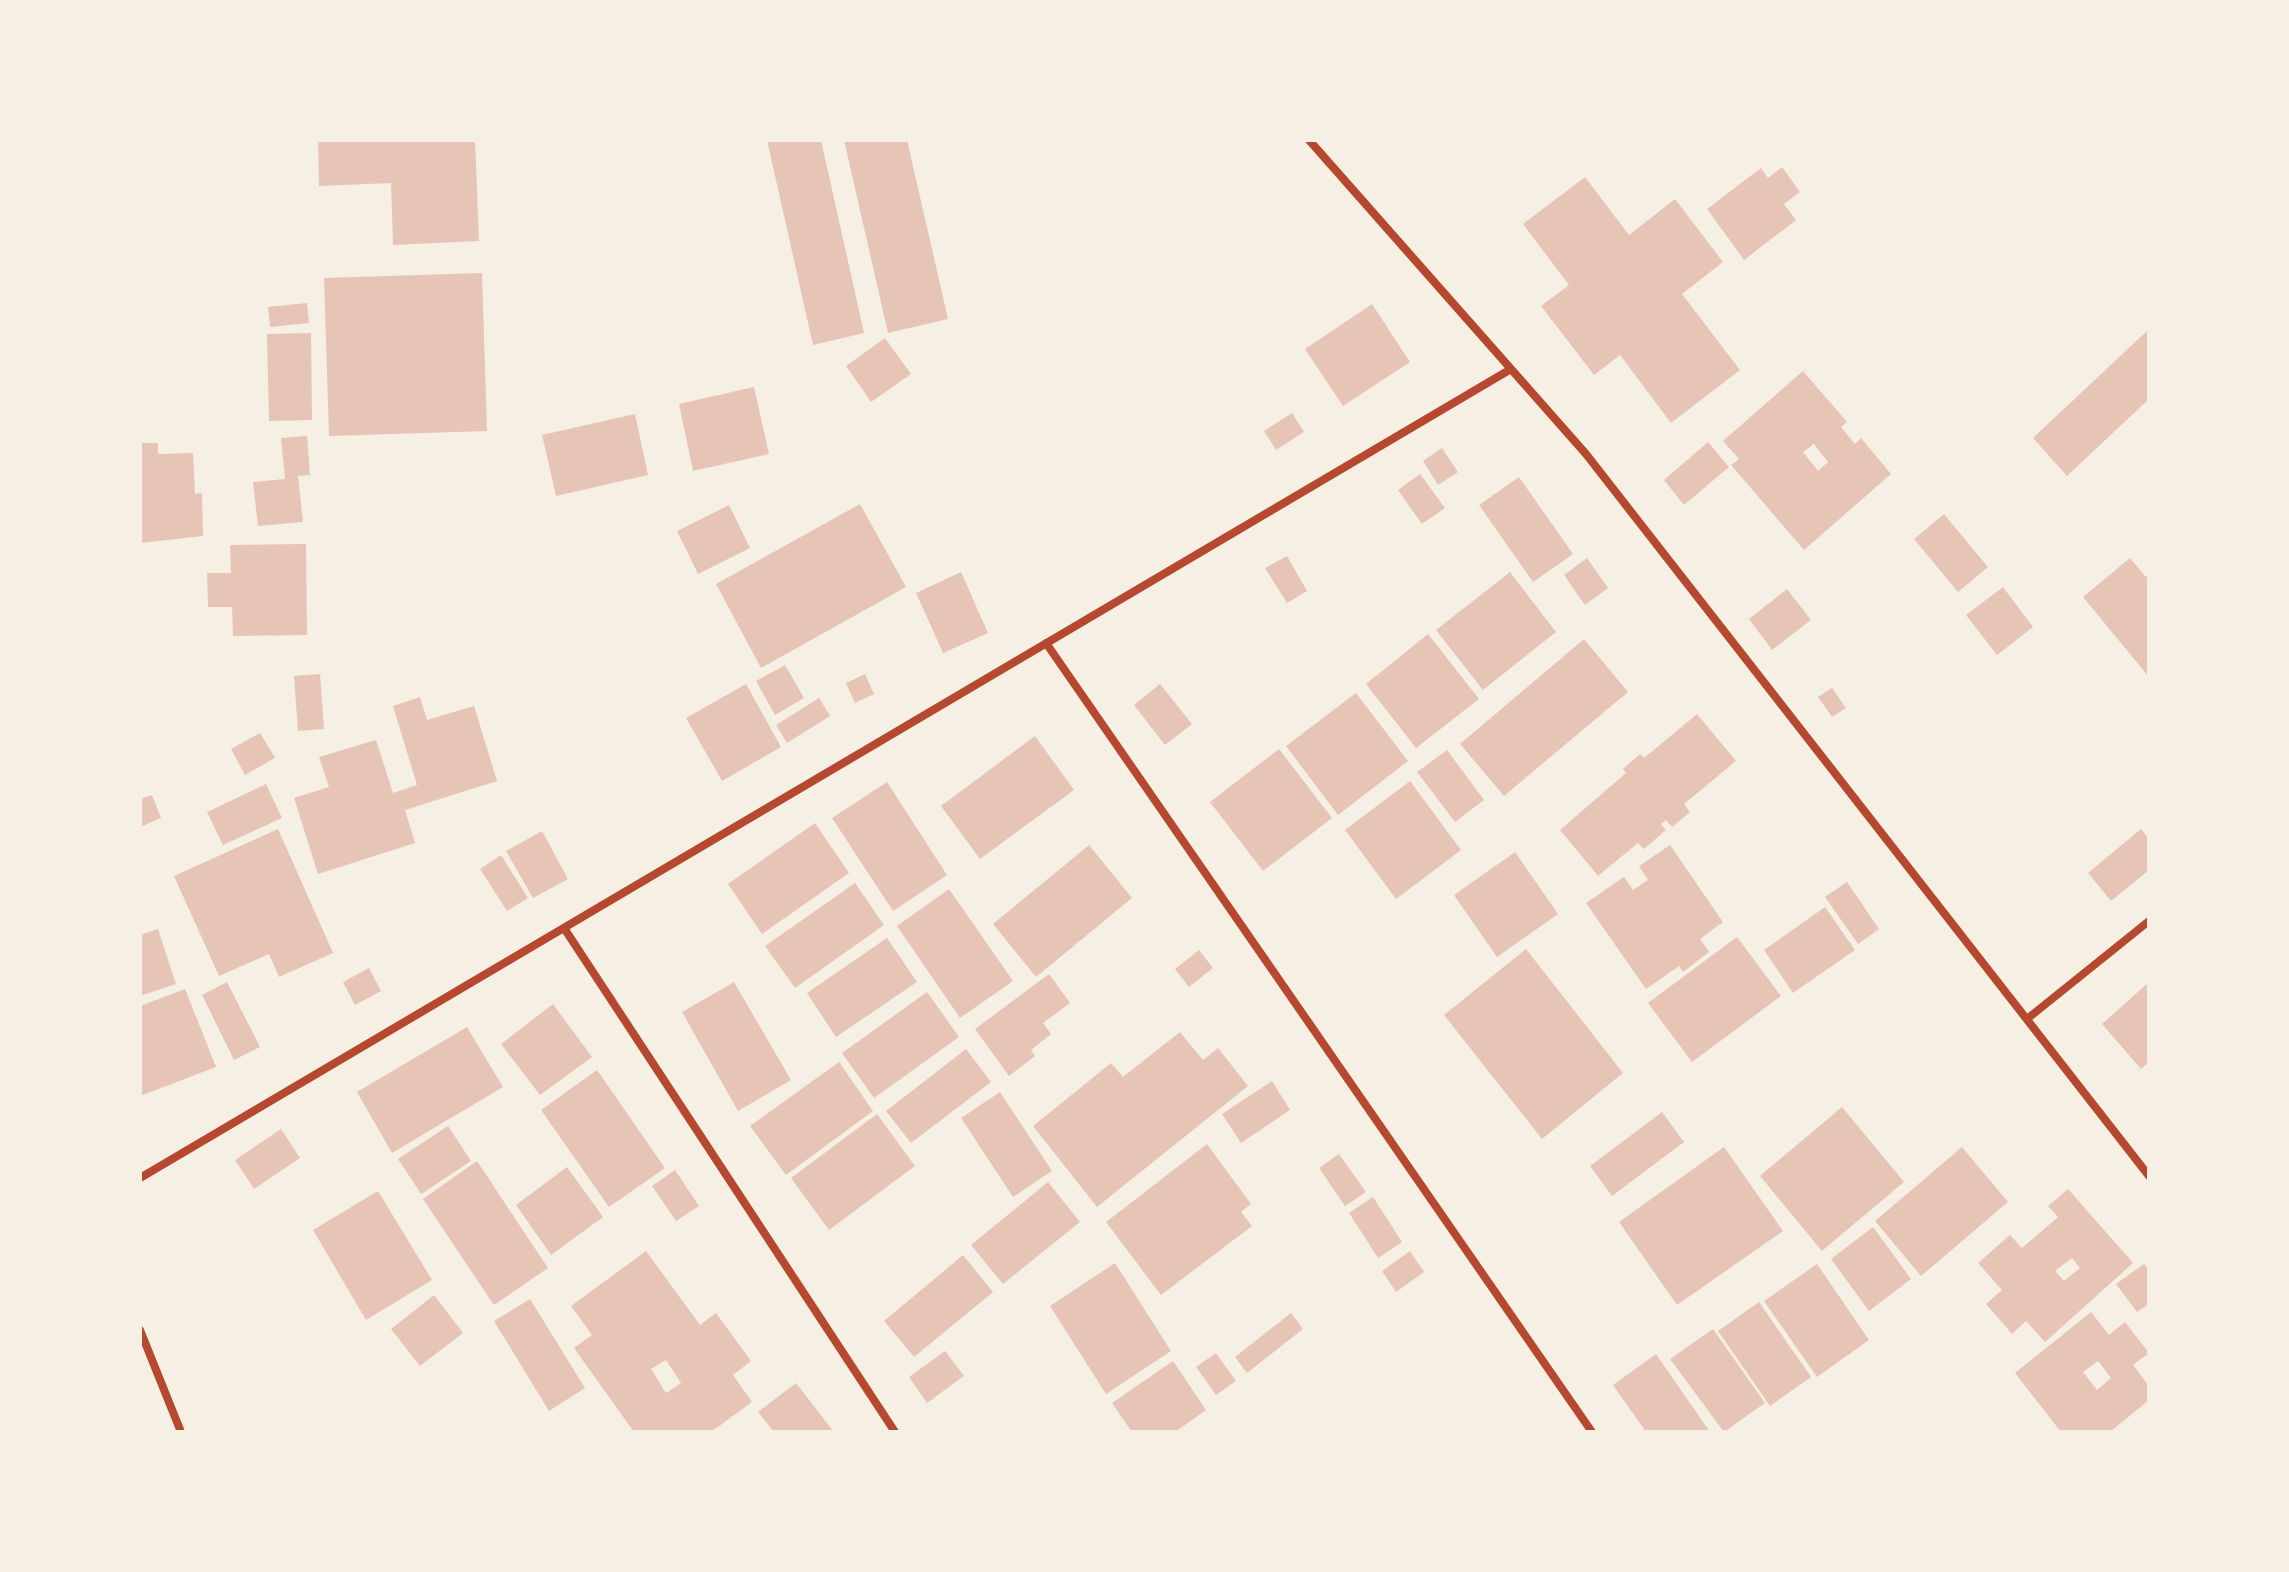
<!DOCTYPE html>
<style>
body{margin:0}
#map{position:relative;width:2289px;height:1572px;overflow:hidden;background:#f6efe4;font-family:Cabin,sans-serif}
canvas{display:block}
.frame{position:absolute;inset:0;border:142px solid #f6efe4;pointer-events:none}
</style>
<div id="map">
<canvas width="2289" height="1572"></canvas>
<div class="frame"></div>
</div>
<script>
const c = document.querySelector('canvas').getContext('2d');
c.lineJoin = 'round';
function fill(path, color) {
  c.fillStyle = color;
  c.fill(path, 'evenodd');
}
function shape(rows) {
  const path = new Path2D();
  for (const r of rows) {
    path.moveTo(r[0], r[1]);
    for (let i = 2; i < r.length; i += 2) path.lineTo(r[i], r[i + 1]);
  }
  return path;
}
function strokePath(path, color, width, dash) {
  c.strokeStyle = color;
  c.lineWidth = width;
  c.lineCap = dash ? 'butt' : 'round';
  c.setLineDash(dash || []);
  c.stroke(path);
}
fill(shape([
 [318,140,475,140,479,241,393,245,391,183,319,186],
 [767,140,821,140,864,333,813,345],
 [844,140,907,140,948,319,888,333],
 [1782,167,1800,192,1784,204,1796,220,1744,260,1707,209,1761,168,1768,178],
 [1585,177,1629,235,1675,199,1723,262,1682,294,1740,370,1671,423,1620,355,1594,375,1541,306,1569,285,1523,224],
 [482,273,487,431,329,436,324,278],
 [307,303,309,323,270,327,268,307],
 [1372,304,1410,362,1343,406,1305,349],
 [2149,329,2149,399,2067,476,2033,438],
 [311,333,312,420,269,421,267,334],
 [885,338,911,374,871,402,846,366],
 [1803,371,1847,422,1841,427,1855,444,1861,438,1891,474,1804,550,1731,465,1739,459,1723,441],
 [1814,444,1828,462,1818,471,1803,452],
 [754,387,769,454,693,471,679,404],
 [1292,413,1304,432,1276,450,1264,431],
 [635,414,648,475,556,496,542,435],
 [307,436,310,475,298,476,303,522,258,526,253,482,285,479,281,438],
 [1708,442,1729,467,1684,505,1664,480],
 [140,443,158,443,158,454,193,453,195,494,202,493,203,536,140,543],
 [1442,448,1458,472,1438,485,1423,461],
 [1420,474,1445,508,1422,524,1398,490],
 [1519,477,1573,554,1533,582,1479,505],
 [860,504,906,587,761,668,716,584],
 [729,505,750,548,698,574,677,531],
 [1944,514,1988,567,1958,592,1914,539],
 [306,544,307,635,233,636,232,607,208,607,207,573,231,573,230,545],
 [1287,556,1307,591,1287,603,1265,568],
 [1587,558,1608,588,1585,605,1564,575],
 [2130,558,2146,577,2149,574,2149,677,2083,597],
 [961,572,988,633,943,653,916,593],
 [1510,572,1556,632,1483,690,1436,630],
 [2003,587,2033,627,1997,655,1966,615],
 [1787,589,1811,620,1772,650,1749,619],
 [1428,634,1479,699,1416,748,1366,684],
 [1584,639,1628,692,1504,796,1460,744],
 [785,665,804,698,775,715,756,681],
 [320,674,324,729,298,731,294,676],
 [865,674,874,694,855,703,846,683],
 [746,684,781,747,722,781,686,718],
 [1160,684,1192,724,1165,745,1134,705],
 [1832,688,1846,708,1832,717,1818,697],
 [1356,693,1408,761,1338,815,1286,746],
 [420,697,427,720,474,706,497,781,405,810,415,843,318,874,294,798,329,787,319,757,376,740,393,793,417,785,393,706],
 [819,698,830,716,787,743,776,725],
 [1697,714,1736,761,1684,804,1690,812,1672,827,1666,820,1661,824,1666,830,1644,849,1638,843,1598,876,1560,830,1626,773,1623,769,1640,754,1644,758],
 [260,733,275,758,245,775,231,749],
 [1035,736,1074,790,980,859,941,806],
 [1279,749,1332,818,1263,871,1210,802],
 [1447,750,1484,800,1455,822,1417,772],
 [1410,781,1461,850,1396,899,1345,830],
 [887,782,947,875,893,911,832,818],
 [266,784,282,818,223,845,207,812],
 [152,795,161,818,140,827,140,799],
 [815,823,849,873,762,934,728,884],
 [278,829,333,953,279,977,269,954,219,976,174,876],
 [2141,829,2149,839,2149,870,2111,901,2088,873],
 [542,831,568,879,533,898,506,851],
 [1089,845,1132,898,1036,977,993,924],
 [1670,845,1723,922,1700,939,1709,952,1683,972,1679,966,1646,989,1586,903,1624,877,1633,890,1648,880,1639,866],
 [1515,852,1558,914,1497,957,1454,895],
 [501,855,528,898,507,911,480,869],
 [1847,882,1879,929,1858,944,1825,897],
 [855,883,884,925,795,988,765,946],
 [949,889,1013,981,960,1018,897,926],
 [1825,907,1855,950,1793,993,1764,950],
 [158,929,176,984,140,996,140,935],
 [1737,937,1781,996,1692,1062,1648,1003],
 [887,938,917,982,836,1037,807,993],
 [1526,949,1623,1073,1542,1139,1444,1015],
 [1199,950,1213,968,1189,987,1175,969],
 [369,968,381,991,355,1005,343,982],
 [1049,974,1070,1003,1043,1023,1051,1034,1031,1050,1035,1056,1009,1076,975,1029],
 [227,982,260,1047,234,1060,202,995],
 [734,982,791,1080,738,1111,682,1012],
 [2149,982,2149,1062,2141,1069,2102,1024],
 [185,989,216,1067,140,1096,140,1006],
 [927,992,959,1037,874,1098,842,1053],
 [553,1004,592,1057,540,1095,501,1044],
 [467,1027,503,1087,392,1153,357,1092],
 [1180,1032,1203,1060,1218,1048,1248,1086,1097,1207,1033,1126,1111,1063,1123,1077],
 [966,1049,991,1082,911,1143,886,1111],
 [839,1062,873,1111,786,1175,750,1126],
 [597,1070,665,1168,609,1207,541,1110],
 [1272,1081,1290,1110,1241,1143,1222,1114],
 [1000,1092,1052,1171,1013,1197,961,1118],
 [1842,1107,1904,1182,1822,1251,1760,1176],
 [1662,1112,1684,1142,1612,1196,1590,1166],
 [877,1114,915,1166,829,1230,791,1178],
 [448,1126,471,1161,421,1194,398,1159],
 [281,1129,300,1158,254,1189,235,1160],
 [1207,1144,1251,1204,1241,1212,1252,1226,1161,1295,1106,1222],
 [1724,1147,1783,1231,1677,1305,1619,1222],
 [1962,1147,2008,1202,1921,1276,1875,1221],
 [1339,1154,1366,1192,1345,1206,1319,1168],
 [477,1161,548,1268,494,1305,423,1199],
 [567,1167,603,1217,551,1255,516,1205],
 [675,1170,699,1206,676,1221,652,1186],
 [1048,1182,1080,1222,1003,1284,971,1245],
 [2068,1189,2133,1263,2045,1342,2026,1321,2012,1334,1986,1304,2002,1290,1978,1263,2010,1235,2022,1248,2058,1217,2048,1206],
 [2072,1258,2080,1268,2064,1281,2055,1271],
 [378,1191,432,1280,366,1320,313,1230],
 [1373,1197,1402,1242,1378,1258,1349,1213],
 [1873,1227,1911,1279,1869,1311,1831,1259],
 [646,1251,700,1325,716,1313,751,1361,733,1375,752,1402,711,1432,634,1432,574,1348,592,1335,571,1306],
 [666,1360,681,1383,666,1393,651,1369],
 [1410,1251,1424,1272,1396,1292,1382,1271],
 [963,1255,993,1292,914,1357,884,1321],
 [1115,1263,1171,1351,1106,1394,1050,1306],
 [1817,1264,1869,1340,1817,1377,1764,1301],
 [2144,1264,2149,1270,2149,1304,2137,1312,2116,1284],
 [434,1295,463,1333,420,1366,391,1329],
 [530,1299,585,1388,549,1411,494,1321],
 [1759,1302,1811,1377,1770,1406,1718,1331],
 [2091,1312,2109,1335,2125,1322,2149,1353,2133,1365,2149,1386,2149,1400,2110,1432,2061,1432,2015,1373],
 [2098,1361,2111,1378,2097,1390,2083,1372],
 [1291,1313,1303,1329,1247,1373,1235,1357],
 [1713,1329,1765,1403,1724,1432,1670,1359],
 [945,1351,964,1376,927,1403,909,1377],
 [1216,1353,1236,1381,1216,1395,1196,1367],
 [1656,1354,1710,1432,1646,1432,1613,1385],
 [1173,1361,1206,1410,1175,1432,1132,1432,1112,1403],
 [796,1383,834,1432,774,1432,758,1412]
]), '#e6c5b7');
strokePath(shape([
 [1309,140,1586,454,2149,1176],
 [1046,643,1592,1432],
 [564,928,895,1432],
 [2027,1019,2149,921],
 [140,1178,1511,369],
 [140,1330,181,1432]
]), '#b5482f', 8);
</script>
